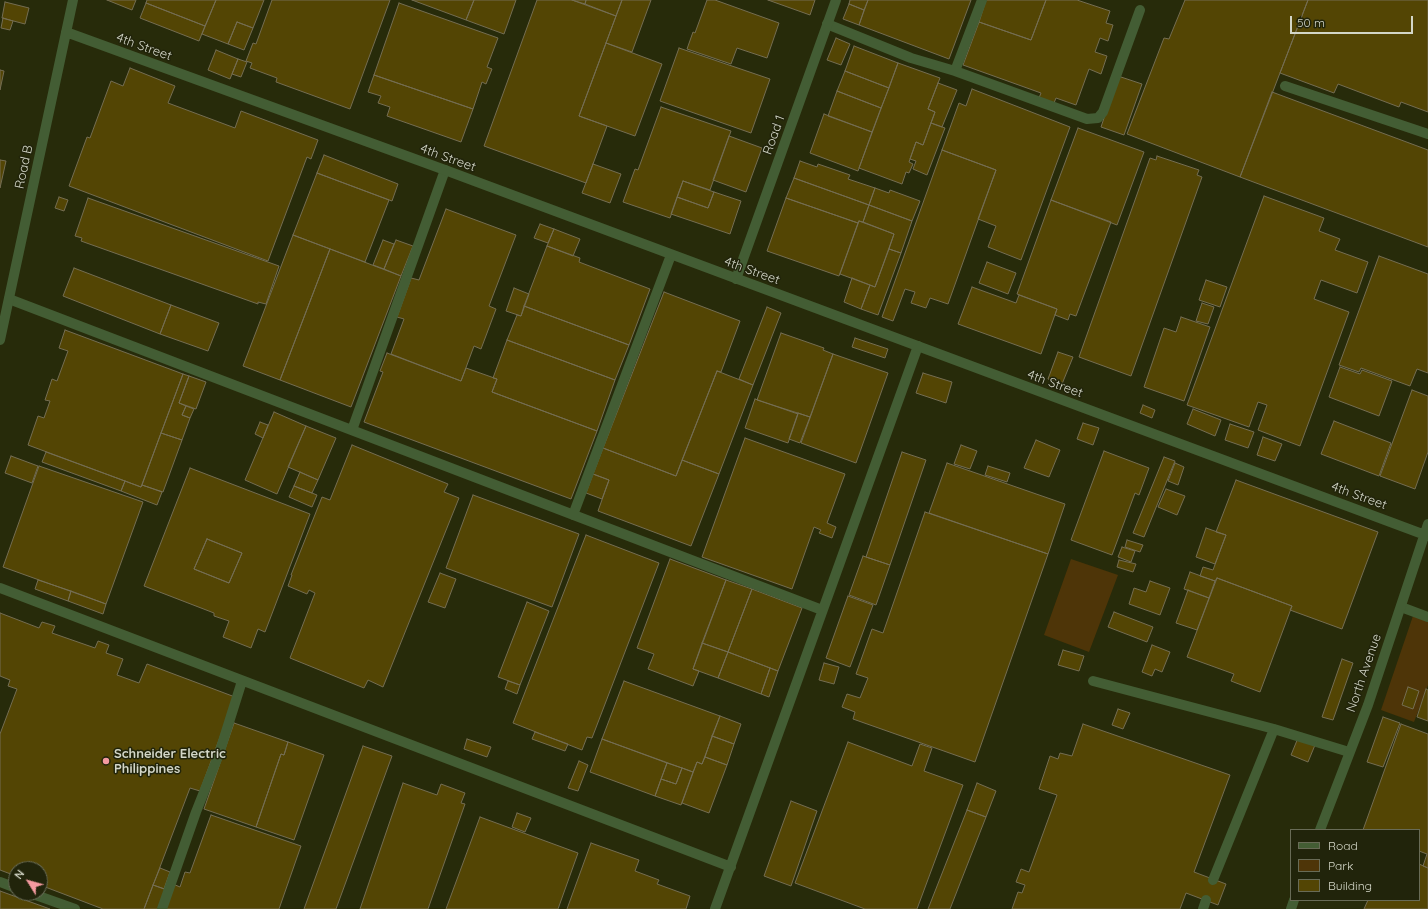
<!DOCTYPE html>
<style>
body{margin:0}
#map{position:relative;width:1428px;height:909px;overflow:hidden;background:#21240b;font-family:Quicksand,sans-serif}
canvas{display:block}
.legend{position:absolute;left:1290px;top:829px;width:130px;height:72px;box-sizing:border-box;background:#21240b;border:1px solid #686b56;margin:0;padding:5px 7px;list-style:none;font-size:12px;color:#d3d6c7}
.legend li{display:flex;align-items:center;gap:8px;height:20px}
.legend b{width:20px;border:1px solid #686b56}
.north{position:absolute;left:8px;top:861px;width:40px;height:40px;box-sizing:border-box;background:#21240b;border:1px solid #686b56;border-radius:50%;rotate:307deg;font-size:11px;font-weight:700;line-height:16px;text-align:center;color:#d3d6c7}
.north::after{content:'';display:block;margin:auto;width:14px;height:18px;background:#f49aa0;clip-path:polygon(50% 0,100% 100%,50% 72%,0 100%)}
.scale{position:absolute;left:1290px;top:16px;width:123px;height:18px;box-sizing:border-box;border:2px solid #d3d6c7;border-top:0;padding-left:5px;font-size:12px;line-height:14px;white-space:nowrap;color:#d3d6c7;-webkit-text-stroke:3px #21240b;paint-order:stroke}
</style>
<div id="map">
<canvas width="1428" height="909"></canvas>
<ul class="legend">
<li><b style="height:5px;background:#435d34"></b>Road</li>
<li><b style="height:11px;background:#4e3508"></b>Park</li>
<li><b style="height:11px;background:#534504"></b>Building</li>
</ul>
<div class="north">N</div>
<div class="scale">50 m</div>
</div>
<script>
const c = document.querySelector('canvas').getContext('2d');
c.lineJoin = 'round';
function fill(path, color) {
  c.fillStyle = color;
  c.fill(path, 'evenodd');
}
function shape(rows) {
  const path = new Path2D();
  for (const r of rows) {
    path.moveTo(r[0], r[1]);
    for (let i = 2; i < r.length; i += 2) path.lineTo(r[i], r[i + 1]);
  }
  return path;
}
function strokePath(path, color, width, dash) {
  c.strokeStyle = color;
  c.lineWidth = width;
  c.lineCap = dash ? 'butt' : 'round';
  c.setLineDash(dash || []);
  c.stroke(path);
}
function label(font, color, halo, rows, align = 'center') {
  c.font = font + ' Quicksand,sans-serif';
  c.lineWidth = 3;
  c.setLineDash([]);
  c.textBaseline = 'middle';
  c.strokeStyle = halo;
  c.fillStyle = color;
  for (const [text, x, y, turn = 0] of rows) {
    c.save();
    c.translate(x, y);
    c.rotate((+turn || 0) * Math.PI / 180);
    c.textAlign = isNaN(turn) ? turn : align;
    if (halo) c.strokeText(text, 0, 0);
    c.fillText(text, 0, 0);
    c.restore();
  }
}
fill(shape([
 [0,0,1428,0,1428,909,0,909],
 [1291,830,1419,830,1419,900,1291,900],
 [16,869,40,869,40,893,16,893]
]), '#272b0a');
fill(shape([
 [1071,559,1118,575,1089,652,1044,635],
 [1414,613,1428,619,1428,685,1414,722,1381,710]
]), '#4e3508');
const building = shape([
 [107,0,136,0,132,10,107,0],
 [147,0,216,0,205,26,146,3,147,0],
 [216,0,264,0,253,28,237,22,228,44,202,34,216,0],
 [272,0,390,0,350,109,276,82,277,78,250,68,252,63,246,61,253,43,256,44,272,0],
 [412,0,474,0,466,20,412,0],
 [474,0,516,0,504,34,466,20,474,0],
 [537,0,572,0,616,16,579,116,607,126,586,183,484,146,537,0],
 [572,0,586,0,585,4,572,0],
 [586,0,622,0,616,16,585,4,586,0],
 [622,0,651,0,632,52,606,43,622,0],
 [707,0,715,0,779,23,767,58,737,48,731,64,687,49,693,32,695,33,707,0],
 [768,0,815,0,810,15,768,0],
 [850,0,868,0,864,10,849,4,850,0],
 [868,0,971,0,949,59,859,25,868,0],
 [986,0,1046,0,1031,40,979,22,986,0],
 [1046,0,1077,0,1110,11,1106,23,1113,25,1108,41,1100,38,1095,52,1107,56,1101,74,1089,69,1076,105,1056,98,1054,103,1039,98,1041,93,963,65,979,22,1031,40,1046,0],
 [1185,0,1308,0,1240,177,1127,134,1164,38,1169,39,1185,0],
 [1308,0,1428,0,1428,112,1401,102,1399,107,1338,84,1334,93,1280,73,1308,0],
 [5,2,29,8,25,24,2,18,5,2],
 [146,3,205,26,199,41,140,18,146,3],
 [399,3,498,38,487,67,492,69,486,84,482,82,473,109,374,75,399,3],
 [849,4,864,10,859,25,843,19,849,4],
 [3,18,13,21,10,30,1,28,3,18],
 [237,22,253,28,244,50,228,44,237,22],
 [836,38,850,44,841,65,827,60,836,38],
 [606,43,662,64,635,136,579,116,606,43],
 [854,46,898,63,889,88,845,71,854,46],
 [679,48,770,79,751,133,660,101,679,48],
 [216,50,238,59,230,79,208,70,216,50],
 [238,59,247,62,241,77,232,74,238,59],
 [898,63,940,78,928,109,935,112,923,145,916,142,909,162,913,164,909,173,906,172,902,184,859,168,898,63],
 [130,68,175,86,168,103,235,128,241,111,318,140,311,159,307,157,268,261,69,186,87,137,90,138,111,81,123,86,130,68],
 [0,70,4,71,0,90,0,70],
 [845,71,889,88,881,108,837,91,845,71],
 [374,75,473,109,461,142,387,116,390,107,378,103,381,96,368,92,374,75],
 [1118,76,1142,84,1124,135,1101,127,1118,76],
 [938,83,957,90,942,127,931,123,935,112,928,109,938,83],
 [972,89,1070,127,1021,260,988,247,996,226,978,219,996,170,942,150,959,103,966,106,972,89],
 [837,91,881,108,872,132,828,116,837,91],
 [1272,92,1428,150,1428,247,1240,177,1272,92],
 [661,107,731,131,710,190,683,181,670,218,623,202,635,169,638,170,661,107],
 [824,114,872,132,858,171,810,153,824,114],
 [931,123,945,128,927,175,913,169,916,161,910,159,916,142,923,145,931,123],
 [1078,128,1144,152,1117,225,1051,200,1078,128],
 [729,136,762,148,746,192,713,180,729,136],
 [942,150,996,170,948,304,930,298,926,308,911,303,915,292,905,289,893,321,882,317,942,150],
 [324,155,398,184,392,201,317,173,324,155],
 [1157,156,1199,170,1197,175,1202,177,1131,376,1079,357,1150,158,1156,160,1157,156],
 [0,160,6,161,0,188,0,160],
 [800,161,817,167,818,164,850,175,848,179,875,188,869,205,794,178,800,161],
 [593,164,621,174,610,203,582,193,593,164],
 [317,173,389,200,365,262,293,235,317,173],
 [794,178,869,205,863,222,859,221,858,223,786,198,794,178],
 [683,181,714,192,708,208,677,197,683,181],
 [875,188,889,193,890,190,920,201,912,221,869,205,875,188],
 [714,192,741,201,730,234,671,214,677,197,708,208,714,192],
 [1264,196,1324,218,1319,231,1340,239,1335,250,1368,262,1357,293,1321,280,1314,299,1349,312,1300,446,1258,430,1267,405,1258,402,1249,427,1187,405,1264,196],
 [59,197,68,200,64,211,55,208,59,197],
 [88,198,279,266,266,304,258,302,258,304,81,241,82,238,75,236,88,198],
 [786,198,858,223,839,276,767,251,786,198],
 [1051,200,1111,222,1076,316,1070,314,1068,320,1055,315,1057,309,1017,294,1051,200],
 [869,205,912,221,901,253,889,249,894,234,863,222,869,205],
 [446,209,516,235,489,306,496,309,481,349,474,346,461,381,391,354,404,319,397,317,411,278,419,280,446,209],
 [859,221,894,234,875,287,840,274,859,221],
 [540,224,554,229,548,243,534,238,540,224],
 [554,229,580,239,573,256,547,246,554,229],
 [293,235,330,249,280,380,243,366,293,235],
 [383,240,394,244,384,269,373,265,383,240],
 [396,240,413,246,401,276,384,269,396,240],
 [547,246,580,258,579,262,650,289,629,345,524,306,547,246],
 [330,249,401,276,351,407,280,380,330,249],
 [889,249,901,253,878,315,861,309,870,285,875,287,889,249],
 [1379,256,1428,274,1428,373,1417,369,1410,386,1361,368,1359,372,1339,365,1379,256],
 [987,262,1016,273,1008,294,979,283,987,262],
 [74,268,171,305,160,334,63,296,74,268],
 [852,278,870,285,861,309,844,302,852,278],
 [1206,280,1227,287,1220,307,1199,300,1206,280],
 [972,287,1016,303,1019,295,1057,309,1041,354,958,324,972,287],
 [514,288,529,294,521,316,506,311,514,288],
 [664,292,740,321,721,372,717,371,676,476,603,448,664,292],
 [1202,303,1214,307,1208,324,1196,321,1202,303],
 [171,305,219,323,208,351,160,334,171,305],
 [524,306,629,345,615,380,507,340,517,315,521,316,524,306],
 [767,307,781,313,753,385,739,379,767,307],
 [1181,317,1210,327,1184,401,1144,387,1164,328,1176,332,1181,317],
 [65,330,183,374,141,487,28,445,38,416,44,418,50,401,45,400,52,379,57,381,68,351,59,348,65,330],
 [781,333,824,348,823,350,833,354,810,417,757,400,781,333],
 [855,338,888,349,885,358,852,347,855,338],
 [507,340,615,380,597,431,492,392,497,379,493,378,507,340],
 [1058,352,1073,357,1062,384,1048,379,1058,352],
 [387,353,461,381,466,368,497,379,492,392,597,431,571,499,364,422,383,372,380,371,387,353],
 [833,354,888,373,856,463,801,443,833,354],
 [1340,367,1360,374,1362,370,1392,381,1379,416,1329,397,1340,367],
 [717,371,753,385,719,474,682,460,717,371],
 [923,373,952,382,946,403,916,393,923,373],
 [183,374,189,376,179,403,186,406,182,415,190,418,182,440,161,433,183,374],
 [189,376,206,382,196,409,179,403,189,376],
 [1412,390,1428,396,1428,452,1415,489,1380,476,1412,390],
 [755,399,798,414,788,443,745,428,755,399],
 [1143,405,1155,410,1152,418,1140,413,1143,405],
 [186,406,194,409,190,418,182,415,186,406],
 [1193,409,1221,420,1215,436,1187,424,1193,409],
 [274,412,306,426,277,494,245,480,274,412],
 [798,413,810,417,800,443,789,439,798,413],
 [1334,421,1391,443,1379,476,1321,454,1334,421],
 [260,422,268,425,263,438,255,434,260,422],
 [1083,423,1099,428,1093,445,1077,439,1083,423],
 [1230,424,1254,432,1248,448,1225,440,1230,424],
 [306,426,336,438,318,480,288,467,306,426],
 [161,433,182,440,163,492,142,485,161,433],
 [1263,437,1282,444,1275,461,1257,455,1263,437],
 [745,438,845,474,827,523,836,527,832,538,819,533,821,530,814,527,792,589,702,557,745,438],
 [1036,440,1060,450,1049,477,1024,468,1036,440],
 [352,445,448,484,444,492,459,498,383,687,368,680,364,688,290,658,315,593,309,590,307,594,288,586,292,575,291,575,322,497,330,500,352,445],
 [961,445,977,451,970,469,954,464,961,445],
 [603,448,676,476,682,460,719,474,691,546,598,511,609,480,593,474,603,448],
 [1104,451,1149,468,1139,495,1135,493,1112,555,1071,540,1104,451],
 [46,452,125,481,121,491,42,462,46,452],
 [902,452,926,460,890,565,866,557,902,452],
 [11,456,38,466,32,483,5,473,11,456],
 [1164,457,1175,461,1144,537,1133,533,1164,457],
 [947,463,1065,504,1048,554,929,513,947,463],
 [1175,463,1184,467,1178,485,1168,481,1175,463],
 [39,466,143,502,106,604,3,567,39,466],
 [988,466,1010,473,1007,482,985,475,988,466],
 [190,468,310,514,265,632,258,629,251,648,223,637,229,621,214,616,214,613,144,586,190,468],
 [207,539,242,553,229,583,194,569,207,539],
 [300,472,318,480,312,493,294,486,300,472],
 [593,474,609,480,602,499,586,493,593,474],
 [1236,480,1378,532,1342,629,1290,610,1292,606,1217,578,1215,581,1200,576,1203,567,1213,570,1226,535,1216,532,1236,480],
 [125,481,141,487,142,485,162,492,157,505,121,491,125,481],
 [294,486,317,495,312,507,289,497,294,486],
 [1166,489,1185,496,1177,515,1158,507,1166,489],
 [473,495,579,534,552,607,446,568,473,495],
 [925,512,1048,554,975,762,853,719,855,712,842,707,847,694,860,698,868,678,856,674,872,629,883,633,925,512],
 [1206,528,1226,535,1215,564,1196,557,1206,528],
 [586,535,659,563,592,738,587,737,582,750,513,723,586,535],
 [207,539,242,553,229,583,194,569,207,539],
 [1127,540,1143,545,1140,552,1125,547,1127,540],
 [1122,547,1135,551,1131,562,1118,557,1122,547],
 [863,556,890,565,876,605,849,595,863,556],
 [670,559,726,580,693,669,699,671,693,686,648,669,654,654,637,648,670,559],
 [1119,560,1136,564,1133,572,1117,567,1119,560],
 [1190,572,1215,581,1209,598,1184,589,1190,572],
 [440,573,456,579,445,608,428,602,440,573],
 [1217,578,1292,606,1260,692,1231,681,1234,674,1187,657,1217,578],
 [38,580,71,591,68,601,35,589,38,580],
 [726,580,752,589,728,652,702,643,726,580],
 [1150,581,1170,588,1160,615,1129,604,1134,588,1146,592,1150,581],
 [752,589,802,608,778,671,728,652,752,589],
 [1188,590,1209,598,1197,630,1176,623,1188,590],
 [71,591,106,604,103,614,68,601,71,591],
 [848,596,873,605,850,667,826,658,848,596],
 [527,602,549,611,520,685,498,677,527,602],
 [1114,612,1153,627,1147,642,1108,627,1114,612],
 [0,613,39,628,42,622,55,626,52,633,95,648,98,641,109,645,106,653,123,659,117,675,139,683,147,664,235,697,200,791,190,788,144,909,103,909,40,885,40,869,16,869,16,876,0,870,0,734,17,689,8,686,10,680,0,676,0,613],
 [702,643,728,652,718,678,693,669,702,643],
 [1152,645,1170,652,1162,672,1155,669,1152,676,1142,672,1152,645],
 [1063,650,1084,656,1079,671,1058,665,1063,650],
 [728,652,770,668,761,694,718,678,728,652],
 [1342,659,1353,663,1333,720,1322,717,1342,659],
 [824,663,839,667,834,684,819,680,824,663],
 [770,668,778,671,769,697,761,694,770,668],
 [508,681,520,685,517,694,505,689,508,681],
 [624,681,720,716,702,764,697,762,693,772,602,739,624,681],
 [1408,687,1419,691,1413,709,1402,705,1408,687],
 [1426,689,1428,690,1428,721,1417,717,1426,689],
 [1118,709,1130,713,1123,729,1112,725,1118,709],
 [720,716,741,724,734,744,712,736,720,716],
 [1383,717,1400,723,1383,767,1367,762,1383,717],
 [234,723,288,742,284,755,281,754,256,827,204,809,234,723],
 [1083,724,1230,775,1194,872,1226,884,1218,905,1186,893,1180,909,1012,909,1018,892,1022,893,1025,885,1016,882,1021,869,1029,872,1057,795,1039,789,1050,756,1058,759,1060,753,1072,756,1083,724],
 [1401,724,1428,734,1428,868,1423,866,1427,854,1419,851,1419,830,1363,830,1401,724],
 [535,732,568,744,565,751,532,739,535,732],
 [712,736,734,744,727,765,705,757,712,736],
 [1298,738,1315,745,1308,762,1291,755,1298,738],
 [467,739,491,747,487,757,464,749,467,739],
 [602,739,667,763,655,796,590,772,602,739],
 [288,742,324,755,294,840,256,827,281,754,284,755,288,742],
 [848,742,912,766,920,744,932,748,924,771,963,785,917,909,865,909,795,883,848,742],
 [363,746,392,756,336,909,304,909,363,746],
 [705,757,727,765,709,813,682,803,697,762,702,764,705,757],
 [579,761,588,765,578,791,568,788,579,761],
 [667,763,682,768,676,784,661,779,667,763],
 [682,768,693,772,681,805,655,796,661,779,676,784,682,768],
 [403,783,437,795,441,784,465,793,461,803,465,804,428,909,360,909,403,783],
 [977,783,996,791,986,817,967,810,977,783],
 [791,801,817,811,791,886,764,876,791,801],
 [967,810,986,817,950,909,928,909,967,810],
 [517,813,531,818,525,832,512,827,517,813],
 [211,815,301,846,279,909,165,909,173,884,180,887,185,872,190,873,211,815],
 [480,817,578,853,558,909,446,909,480,817],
 [591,843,639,860,635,871,659,880,657,884,690,896,686,909,567,909,591,843],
 [1419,864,1428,868,1428,909,1364,909,1368,900,1419,900,1419,864],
 [160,868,170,872,164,889,153,885,160,868],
 [153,885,168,890,160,909,144,909,153,885],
 [0,891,50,909,0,909,0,891]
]);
fill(building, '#534504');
strokePath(building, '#746d52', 1);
strokePath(shape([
 [827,24,911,58,955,71,982,0],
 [955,71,1087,119,1098,118,1103,112,1140,10],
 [1285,86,1428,134],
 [9,299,822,610],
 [352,430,445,170],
 [573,515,671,255],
 [0,588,731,867],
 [1401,607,1428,617],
 [1093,681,1274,729,1349,752],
 [1213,880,1274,729],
 [0,882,16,888],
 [30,893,75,909],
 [162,909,196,812,219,754,242,681],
 [715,909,918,346],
 [1203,909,1206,900]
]), '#435d34', 10);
strokePath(shape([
 [66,32,445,170,1428,536],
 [736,279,836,0],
 [0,340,73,0],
 [1320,830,1368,705,1428,524],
 [1291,909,1294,900]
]), '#435d34', 10);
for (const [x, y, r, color] of [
 [106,761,4,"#f49aa0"]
]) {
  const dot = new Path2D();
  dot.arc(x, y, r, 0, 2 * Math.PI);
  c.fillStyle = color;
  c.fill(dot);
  strokePath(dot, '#21240b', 1.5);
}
label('13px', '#d3d6c7', '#21240b', [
 ["4th Street",144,47,20],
 ["Road 1",774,135,-70],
 ["4th Street",448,158,20],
 ["Road B",24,167,-78],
 ["4th Street",752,271,20],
 ["4th Street",1055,384,20],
 ["4th Street",1359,496,20],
 ["North Avenue",1364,673,-71]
]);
label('bold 13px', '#d3d6c7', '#21240b', [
 ["Schneider Electric",114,754],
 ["Philippines",114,769]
], 'left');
</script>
